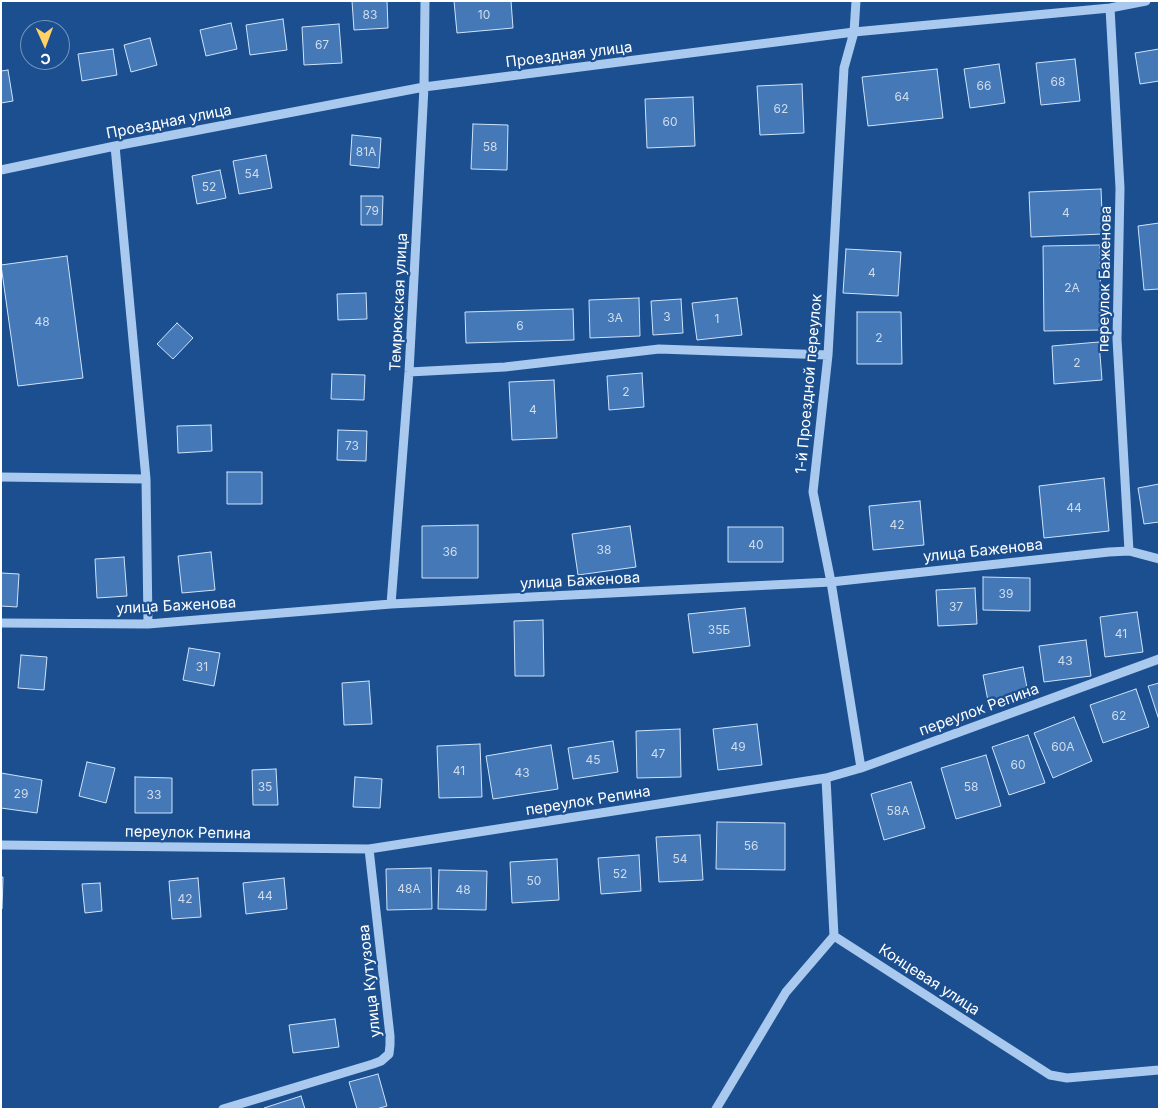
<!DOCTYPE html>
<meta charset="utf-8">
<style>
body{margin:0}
#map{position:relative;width:1160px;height:1110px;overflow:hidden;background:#1b4f8f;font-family:Inter,sans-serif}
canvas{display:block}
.frame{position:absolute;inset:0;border:2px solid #fff;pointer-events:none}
.north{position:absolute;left:20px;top:20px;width:50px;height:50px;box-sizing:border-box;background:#1b4f8f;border:1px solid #7695bc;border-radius:50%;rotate:178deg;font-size:14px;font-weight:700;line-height:20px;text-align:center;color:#fff}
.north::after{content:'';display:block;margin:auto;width:18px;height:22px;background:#ffd166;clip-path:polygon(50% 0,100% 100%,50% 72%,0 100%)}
</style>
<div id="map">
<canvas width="1160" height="1110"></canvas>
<div class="frame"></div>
<div class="north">С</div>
</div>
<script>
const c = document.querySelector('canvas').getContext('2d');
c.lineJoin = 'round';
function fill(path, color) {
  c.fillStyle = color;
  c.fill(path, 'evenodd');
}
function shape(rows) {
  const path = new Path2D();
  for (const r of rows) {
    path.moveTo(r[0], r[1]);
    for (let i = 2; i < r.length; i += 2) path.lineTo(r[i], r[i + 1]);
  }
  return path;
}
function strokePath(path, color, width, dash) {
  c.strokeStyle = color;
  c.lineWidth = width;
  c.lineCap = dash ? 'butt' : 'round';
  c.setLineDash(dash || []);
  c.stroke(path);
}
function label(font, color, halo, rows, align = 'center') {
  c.font = font + ' Inter,sans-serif';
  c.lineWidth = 4.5;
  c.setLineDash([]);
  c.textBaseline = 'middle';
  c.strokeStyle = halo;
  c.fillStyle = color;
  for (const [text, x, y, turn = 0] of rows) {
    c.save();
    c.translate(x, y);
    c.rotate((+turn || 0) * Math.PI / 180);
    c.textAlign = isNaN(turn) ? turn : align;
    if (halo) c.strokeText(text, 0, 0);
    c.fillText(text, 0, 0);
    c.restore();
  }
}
const building = shape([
 [352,1,387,1,388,28,354,30,352,1],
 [454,1,511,1,513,28,457,33,454,1],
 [283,19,287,50,250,55,246,25,283,19],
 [231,23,237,49,206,56,200,30,231,23],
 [339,24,342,63,304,65,302,27,339,24],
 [150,38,157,65,131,72,124,45,150,38],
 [113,49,117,75,82,81,78,54,113,49],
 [1159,49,1159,81,1140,84,1135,53,1159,49],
 [1075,59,1080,101,1041,105,1036,63,1075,59],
 [999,64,1005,103,970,108,964,69,999,64],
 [937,69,943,118,868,126,862,77,937,69],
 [8,70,13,101,1,103,1,71,8,70],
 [802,84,804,133,760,135,757,86,802,84],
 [693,97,695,146,647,148,645,99,693,97],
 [473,124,508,125,507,170,471,169,473,124],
 [352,135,381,138,379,168,350,165,352,135],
 [266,155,272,188,239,194,233,161,266,155],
 [220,170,226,198,197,204,192,176,220,170],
 [1101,189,1103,234,1031,237,1029,192,1101,189],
 [361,196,383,196,382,225,361,225,361,196],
 [1159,223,1159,289,1144,290,1138,226,1159,223],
 [1100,245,1101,330,1044,331,1043,246,1100,245],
 [846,249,901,252,898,296,843,293,846,249],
 [67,256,83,378,18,386,1,265,67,256],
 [366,293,367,319,338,320,337,294,366,293],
 [639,298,640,336,590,338,589,300,639,298],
 [737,298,742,335,697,340,692,303,737,298],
 [681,299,683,333,653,335,651,301,681,299],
 [573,309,574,340,466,343,465,312,573,309],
 [857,312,901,312,902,364,857,364,857,312],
 [177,323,193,338,173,359,157,344,177,323],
 [1099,342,1102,380,1054,384,1052,346,1099,342],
 [642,373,644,407,609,410,607,376,642,373],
 [332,374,365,375,364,400,331,399,332,374],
 [554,380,557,438,512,440,509,382,554,380],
 [211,425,212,451,178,453,177,426,211,425],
 [338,430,367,431,366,461,337,460,338,430],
 [227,472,262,472,262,504,227,504,227,472],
 [1104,478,1109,531,1044,538,1039,486,1104,478],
 [1159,484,1159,522,1144,524,1138,488,1159,484],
 [920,501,924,545,873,550,869,506,920,501],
 [478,525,478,578,422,578,422,526,478,525],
 [630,526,636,567,578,575,572,534,630,526],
 [728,527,783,527,783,562,728,562,728,527],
 [211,552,215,590,182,593,178,556,211,552],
 [124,557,127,596,97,598,95,559,124,557],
 [1,573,19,574,17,607,1,606,1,573],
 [983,577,1030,578,1030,611,983,610,983,577],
 [975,588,977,624,938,626,936,590,975,588],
 [745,608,750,646,693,653,688,614,745,608],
 [1137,612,1143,652,1105,657,1100,617,1137,612],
 [543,620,544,676,515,676,514,621,543,620],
 [1086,640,1091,676,1044,682,1039,646,1086,640],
 [189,648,220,653,214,686,183,680,189,648],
 [21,655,47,657,44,690,18,688,21,655],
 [1023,667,1029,698,989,706,983,675,1023,667],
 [369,681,372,724,344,725,342,683,369,681],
 [1159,683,1159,720,1148,686,1159,683],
 [1136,689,1149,727,1103,743,1090,705,1136,689],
 [1074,717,1092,761,1053,778,1034,733,1074,717],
 [757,724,762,765,718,770,713,729,757,724],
 [680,729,681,777,637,778,636,731,680,729],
 [1028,735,1045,783,1009,795,992,747,1028,735],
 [613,741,618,772,573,779,568,748,613,741],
 [480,744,482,797,439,798,437,746,480,744],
 [551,745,558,789,493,799,486,756,551,745],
 [986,755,1001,806,956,819,941,768,986,755],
 [87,762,115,768,106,803,79,796,87,762],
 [276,769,278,805,253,805,252,770,276,769],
 [1,773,42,780,37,813,1,808,1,773],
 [135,777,172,778,172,813,135,813,135,777],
 [355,777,382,779,380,808,353,807,355,777],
 [911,782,925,828,884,840,871,794,911,782],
 [717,822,785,823,785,870,716,869,717,822],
 [700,835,703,880,659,882,656,837,700,835],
 [639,855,641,891,601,894,598,858,639,855],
 [557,859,559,900,512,903,510,862,557,859],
 [431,868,432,909,387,910,386,869,431,868],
 [439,870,487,871,486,910,438,909,439,870],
 [1,877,3,877,2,909,1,909,1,877],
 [198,878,201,917,172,919,169,881,198,878],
 [284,878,287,909,246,914,243,883,284,878],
 [100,883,102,911,85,913,82,884,100,883],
 [335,1019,339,1047,293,1053,289,1025,335,1019],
 [378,1074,387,1106,376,1109,357,1109,349,1082,378,1074],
 [301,1096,305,1109,265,1109,264,1108,301,1096]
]);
fill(building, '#4478b7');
strokePath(building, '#cfe3fa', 1);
strokePath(shape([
 [856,1,854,32,844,68,828,355,813,492,831,582,861,768],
 [1110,8,1120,188,1117,339,1129,551],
 [115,146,146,479,148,624],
 [1,170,115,146,424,87,854,32,1110,8,1146,1],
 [409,372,505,367,659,349,828,355],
 [1,477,146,479],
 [391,604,409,372,424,87,425,1],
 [1,623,148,624,391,604,831,582,1109,552,1129,551,1159,559],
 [826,778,834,936,1050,1075,1067,1078,1159,1070],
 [1,845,369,849,826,778,861,768,1159,659],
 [223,1109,373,1064,381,1061,389,1054,390,1045,390,1036,369,849],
 [716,1109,786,992,834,936]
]), '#a9c9ee', 9);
label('12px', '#d0dded', null, [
 ["83",370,15],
 ["10",484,15],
 ["67",322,45],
 ["68",1058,82],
 ["66",984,86],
 ["64",902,97],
 ["62",781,109],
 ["60",670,122],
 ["58",490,147],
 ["81А",366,152],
 ["54",252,174],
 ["52",209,187],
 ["79",372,211],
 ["4",1066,213],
 ["4",872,273],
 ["2А",1072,288],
 ["3",667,317],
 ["3А",615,318],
 ["1",717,319],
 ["48",42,322],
 ["6",520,326],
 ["2",879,338],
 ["2",1077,363],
 ["2",626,392],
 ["4",533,410],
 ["73",352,446],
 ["44",1074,508],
 ["42",897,525],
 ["40",756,545],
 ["38",604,550],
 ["36",450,552],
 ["39",1006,594],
 ["37",956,607],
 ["35Б",719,630],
 ["41",1121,634],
 ["43",1065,661],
 ["31",202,667],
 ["62",1119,716],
 ["49",738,747],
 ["60А",1063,747],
 ["47",658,754],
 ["45",593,760],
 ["60",1018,765],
 ["41",459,771],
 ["43",522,773],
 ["35",265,787],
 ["58",971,787],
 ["29",21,794],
 ["33",154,795],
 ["58А",898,811],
 ["56",751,846],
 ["54",680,859],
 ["52",620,874],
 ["50",534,881],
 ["48А",409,889],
 ["48",463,890],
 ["44",265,896],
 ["42",185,899]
]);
label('15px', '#fff', '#1b4f8f', [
 ["Проездная улица",569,55,-7],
 ["Проездная улица",169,122,-11],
 ["переулок Баженова",1105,279,-89],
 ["Темрюкская улица",399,302,-87],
 ["1-й Проездной переулок",809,384,-85],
 ["улица Баженова",983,551,-6],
 ["улица Баженова",580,581,-3],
 ["улица Баженова",176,606,-3],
 ["переулок Репина",979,710,-20],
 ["переулок Репина",588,801,-9],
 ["переулок Репина",188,833,1],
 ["Концевая улица",929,980,33],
 ["улица Кутузова",370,981,-96]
]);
</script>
